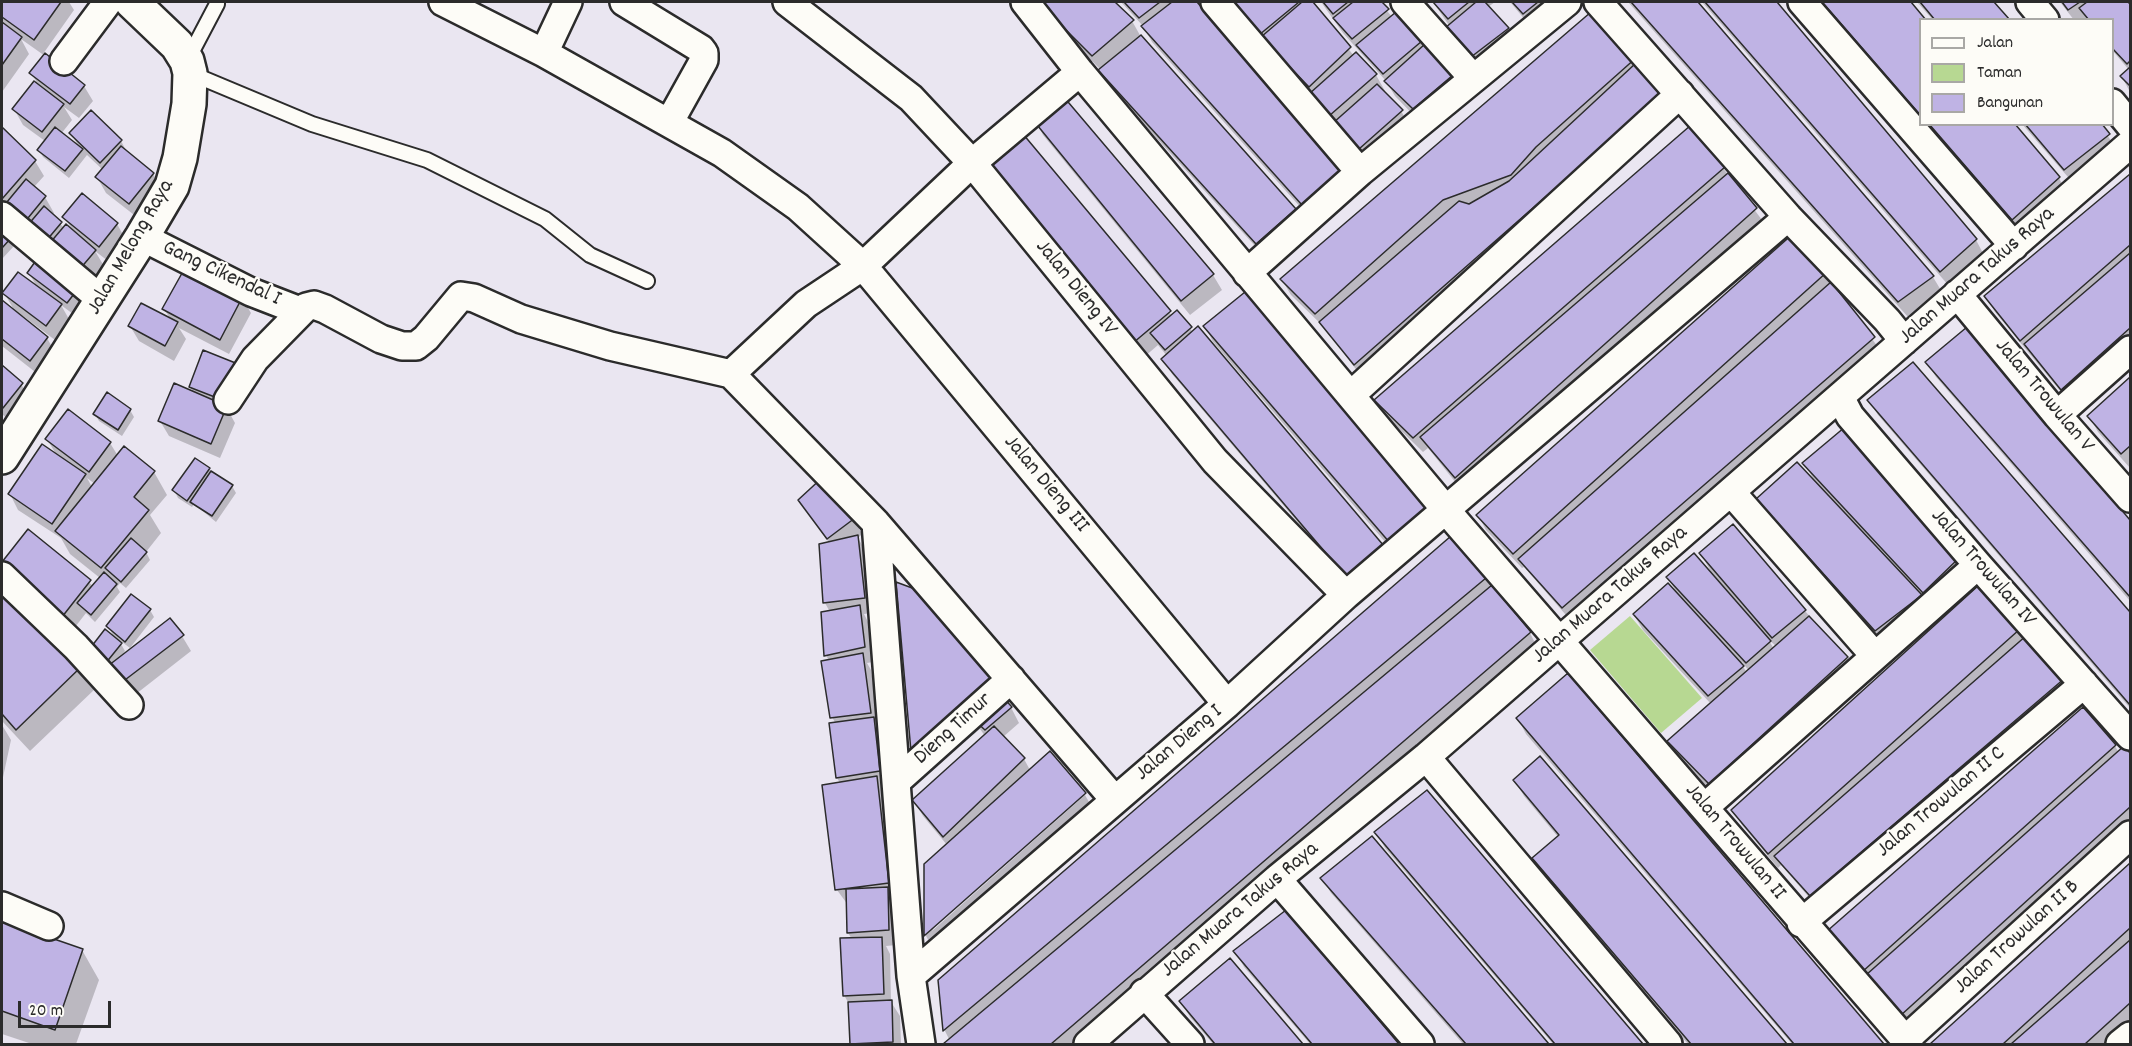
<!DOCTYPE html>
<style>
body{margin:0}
#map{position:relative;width:2132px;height:1046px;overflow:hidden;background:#eae6f1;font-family:Dekko,sans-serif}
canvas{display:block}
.frame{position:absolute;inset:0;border:3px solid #2b2b2b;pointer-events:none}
.legend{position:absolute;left:1919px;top:18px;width:195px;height:108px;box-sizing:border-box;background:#fdfcf7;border:2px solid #a9a8a5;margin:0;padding:8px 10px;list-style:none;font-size:18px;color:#2b2b2b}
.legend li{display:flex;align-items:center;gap:12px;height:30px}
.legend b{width:30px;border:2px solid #a9a8a5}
.scale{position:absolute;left:18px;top:1001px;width:93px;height:27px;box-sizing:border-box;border:3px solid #2b2b2b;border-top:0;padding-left:8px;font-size:18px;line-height:21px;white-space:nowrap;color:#2b2b2b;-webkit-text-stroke:4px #fdfcf7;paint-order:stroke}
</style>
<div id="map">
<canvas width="2132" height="1046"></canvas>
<div class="frame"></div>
<ul class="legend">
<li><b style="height:8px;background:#fdfcf7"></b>Jalan</li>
<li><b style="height:16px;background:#b7d892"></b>Taman</li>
<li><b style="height:16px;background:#bfb3e4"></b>Bangunan</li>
</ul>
<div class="scale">20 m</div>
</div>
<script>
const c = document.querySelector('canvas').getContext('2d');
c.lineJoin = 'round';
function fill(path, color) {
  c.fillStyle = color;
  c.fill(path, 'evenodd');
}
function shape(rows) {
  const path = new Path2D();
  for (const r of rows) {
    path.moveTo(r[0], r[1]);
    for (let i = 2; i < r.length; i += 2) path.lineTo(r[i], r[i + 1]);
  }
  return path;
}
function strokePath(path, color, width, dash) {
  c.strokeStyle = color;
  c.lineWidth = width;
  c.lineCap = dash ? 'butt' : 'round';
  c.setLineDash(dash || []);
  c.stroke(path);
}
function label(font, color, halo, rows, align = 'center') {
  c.font = font + ' Dekko,sans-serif';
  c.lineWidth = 4.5;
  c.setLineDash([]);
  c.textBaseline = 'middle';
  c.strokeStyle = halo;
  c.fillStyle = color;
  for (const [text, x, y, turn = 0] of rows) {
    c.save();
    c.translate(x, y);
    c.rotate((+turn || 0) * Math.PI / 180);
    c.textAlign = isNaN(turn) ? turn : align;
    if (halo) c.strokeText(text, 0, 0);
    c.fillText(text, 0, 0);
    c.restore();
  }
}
fill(shape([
 [1630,616,1702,698,1661,733,1590,650]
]), '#b7d892');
fill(shape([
 [2,2,69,2,74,10,43,54,84,86,93,101,79,118,64,107,72,120,61,134,80,149,71,133,121,141,128,154,153,174,162,189,138,218,106,193,97,177,103,170,87,155,69,178,43,157,39,150,45,141,23,125,14,109,36,81,31,73,45,56,21,39,29,54,2,92],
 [1033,2,1113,2,1132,21,1141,37,1295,210,1304,225,1266,258,1109,86,1101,70],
 [1121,2,1195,2,1341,172,1312,220,1152,42,1143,26],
 [1229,2,1316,2,1313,4,1354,56,1356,54,1376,75,1385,91,1383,92,1401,111,1410,126,1369,164,1311,94],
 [1321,2,1380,2,1392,17,1421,41,1451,76,1460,91,1422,124,1395,96,1386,81,1343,33],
 [1433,2,1495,2,1488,7,1507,29,1516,44,1481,72],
 [1510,2,1565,2,1532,28],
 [1628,2,1696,2,1933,277,1942,292,1908,317],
 [1702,2,1775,2,1976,240,1984,255,1949,286],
 [1819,2,1909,2,1924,20,1920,20,1920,118],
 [1917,2,1992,2,2008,20,1933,20],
 [2060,2,2126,2,2130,6,2130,92,2122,77,2129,70,2112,50,2112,20,2074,20],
 [1590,14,1663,94,1364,380,1324,327,1291,295,1282,280],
 [1063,99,1213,275,1222,290,1190,315,1043,135,1035,120],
 [1926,124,2013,124,2059,178,2067,194,2021,234],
 [2022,124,2100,124,2117,150,2074,184],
 [2,129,35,161,44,176,34,187,45,197,54,213,52,215,64,228,73,231,64,217,82,195,117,224,126,240,108,261,95,251,104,266,82,291,88,301,77,317,61,305,70,321,55,340,23,316,21,318,47,338,56,354,39,375,2,346,2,302,16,313,4,293,38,289,29,273,41,257,2,214],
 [1023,136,1172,316,1190,328,1357,592,1172,374,1163,359,1167,356,1158,345,1143,358],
 [1723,168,1765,224,1464,493,1428,448,1423,452,1385,415,1376,400],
 [2130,176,2130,351,2071,404,1995,312,1986,297],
 [2,231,14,246,2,259],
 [1826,273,1882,353,1572,622,1524,567,1522,568,1486,530,1478,515],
 [1244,294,1399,558,1213,342,1205,326],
 [242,298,251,313,229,354,179,328,186,339,174,361,139,341,130,326,171,320,164,309],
 [1967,329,2130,522,2130,601,1936,377,1927,362],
 [1913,364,2130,615,2130,708,1878,415,1869,400],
 [2,367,21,384,30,400,12,423,2,414],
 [2130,379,2130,468,2098,432,2089,416],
 [246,381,233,415,230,414,235,423,220,458,169,436,160,421,194,393,190,387],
 [130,410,134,417,122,436,99,421,95,414],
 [68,411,110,443,118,456,154,472,167,495,150,515,161,533,146,552,150,560,126,588,120,583,117,587,120,592,95,622,86,613,72,631,9,581,28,531,93,586,100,578,70,554,61,538,18,510,10,494,57,456,47,439],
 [87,478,95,484,92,487],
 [1804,463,1958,558,1967,574,1885,646,1767,515,1758,499,1815,482],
 [209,469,232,486,236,493,216,522,194,504,192,507,178,498,174,490],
 [800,500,854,519,862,534,858,538,866,552,873,613,864,614,868,622,873,662,867,663,871,670,888,786,882,787,885,793,897,945,886,946,890,954,891,1002,900,1016,901,1044,851,1044,849,1004,844,995,852,939,848,933,848,905,837,890,824,786,840,783,837,778,836,724,832,717,829,661,826,655,830,612,825,603,821,546,830,544],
 [1701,554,1805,611,1847,658,1856,673,1718,799,1678,757,1669,741,1711,704,1643,630,1634,615,1677,593,1668,578,1711,572],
 [1768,639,1777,647,1774,649],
 [1742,662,1749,671,1747,673,1741,663],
 [1485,578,1530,633,1538,649,1077,1044,946,1044,950,1041,945,1031,939,981],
 [2,582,81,666,95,689,30,751,2,721],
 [150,610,154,617,130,648,118,639,125,651,120,658,182,636,191,651,127,701,94,658,115,639,108,626],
 [2019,630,2024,639,2063,678,2072,694,1820,910,1781,865,1778,868,1742,825,1733,810],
 [1567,675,1882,1044,1792,1044,1526,734,1518,719],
 [1000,686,1019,723,1003,737,1024,759,1030,770,932,931,1085,795,1093,809,934,950,926,936,926,864,947,845,923,816,914,801,985,736,980,729,922,777,913,763],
 [2,725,11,740,2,782],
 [2115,746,2119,753,2124,748,2130,756,2130,830,1910,1030,1837,948],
 [1540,758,1785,1044,1688,1044,1542,874,1534,858,1558,837,1524,796,1515,781],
 [1427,792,1641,1044,1553,1044,1385,848,1376,832],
 [1372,838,1547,1044,1463,1044,1331,893,1322,878],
 [2130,865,2130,1026,2110,1044,1933,1044],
 [1286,913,1397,1044,1310,1044,1244,967,1235,951],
 [2,923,82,950,99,980,76,1044,32,1044,2,1034],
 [1229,960,1301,1044,1213,1044,1190,1017,1181,1002]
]), '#0003');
const building = shape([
 [2,2,61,2,34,40,2,17,2,2],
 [1038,2,1115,2,1134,20,1092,56,1038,2],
 [1124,2,1160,2,1139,18,1124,2],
 [1172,2,1197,2,1342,171,1302,205,1141,26,1172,2],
 [1231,2,1299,2,1259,35,1231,2],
 [1302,2,1313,2,1351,47,1309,87,1261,37,1302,2],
 [1323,2,1348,2,1333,14,1323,2],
 [1353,2,1382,2,1389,9,1352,39,1333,18,1353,2],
 [1433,2,1469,2,1448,19,1433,2],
 [1476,2,1485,2,1509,28,1471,57,1445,28,1476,2],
 [1512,2,1538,2,1523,14,1512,2],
 [1631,2,1698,2,1934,276,1898,302,1631,2],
 [1705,2,1777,2,1977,239,1940,272,1705,2],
 [1822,2,1911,2,1926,20,1920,20,1920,115,1822,2],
 [1920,2,1994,2,2010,20,1935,20,1920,2],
 [2062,2,2080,2,2068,10,2062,2],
 [2087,2,2128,2,2130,4,2130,61,2127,64,2112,48,2112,20,2089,20,2079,8,2087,2],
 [1396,12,1422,41,1383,74,1356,45,1396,12],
 [1591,12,1637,57,1536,147,1511,175,1443,200,1315,314,1280,279,1591,12],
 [2,22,22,37,2,65,2,22],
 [1141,35,1296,209,1256,244,1098,70,1141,35],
 [1425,44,1453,75,1413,109,1384,81,1425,44],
 [1356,52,1377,74,1329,116,1309,94,1356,52],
 [45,53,85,85,70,104,29,73,45,53],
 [1636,63,1664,93,1354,365,1319,322,1459,201,1469,204,1509,181,1636,63],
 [2130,67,2130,86,2120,76,2130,67],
 [34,81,64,104,42,132,12,109,34,81],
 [1377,84,1403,110,1359,149,1333,123,1377,84],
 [1063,96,1214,274,1181,301,1033,120,1063,96],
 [91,110,122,140,100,163,69,133,91,110],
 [1929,124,2015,124,2060,177,2012,220,1929,124],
 [2025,124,2102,124,2110,134,2064,170,2025,124],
 [1691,125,1725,167,1413,438,1374,400,1691,125],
 [2,127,36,160,2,199,2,127],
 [55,127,83,149,65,171,37,150,55,127],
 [1023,134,1171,311,1133,343,981,171,1023,134],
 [121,146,154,173,129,204,95,177,121,146],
 [1728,173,1757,208,1455,478,1420,437,1728,173],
 [2130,174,2130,245,2020,341,1984,296,2130,174],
 [26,179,46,196,19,229,2,208,26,179],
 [82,193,118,223,99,247,62,217,82,193],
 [44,206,62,222,41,247,22,232,44,206],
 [66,224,96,250,74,276,44,250,66,224],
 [2,229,11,238,2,248,2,229],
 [1795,232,1827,272,1513,554,1476,515,1795,232],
 [2130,253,2130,328,2061,390,2024,344,2130,253],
 [40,255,81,285,67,303,27,273,40,255],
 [186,266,243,296,220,340,162,309,186,266],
 [18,272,62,304,46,326,2,293,18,272],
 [1831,282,1875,337,1562,608,1518,559,1831,282],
 [1245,292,1433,507,1390,543,1203,326,1245,292],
 [2,300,48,337,30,361,2,339,2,300],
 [141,303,178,322,165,346,128,326,141,303],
 [1177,310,1192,327,1165,350,1150,333,1177,310],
 [1198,326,1384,546,1347,578,1161,359,1198,326],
 [1967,327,2130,520,2130,597,1925,362,1967,327],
 [203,350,238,364,225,401,189,387,203,350],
 [1913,362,2130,612,2130,705,1867,400,1913,362],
 [2,365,23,383,3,408,2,407,2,365],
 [2130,377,2130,446,2121,454,2087,416,2130,377],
 [174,383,227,406,211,444,158,421,174,383],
 [107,392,131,409,118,430,93,414,107,392],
 [68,409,111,442,89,472,45,439,68,409],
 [1845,427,1960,557,1923,593,1802,463,1845,427],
 [42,444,86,474,52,524,8,494,42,444],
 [124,446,155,471,134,497,149,510,101,568,55,531,124,446],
 [195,458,210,468,187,501,172,490,195,458],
 [1797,462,1922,595,1875,631,1756,499,1797,462],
 [211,471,233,485,212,516,190,502,211,471],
 [824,476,855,518,827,539,798,500,824,476],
 [1733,524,1806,610,1772,638,1699,553,1733,524],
 [28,529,91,580,62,617,2,568,2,562,28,529],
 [858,535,865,598,823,603,819,544,858,535],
 [1451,536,1486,578,943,1031,938,980,1451,536],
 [131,538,147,552,121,582,105,568,131,538],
 [1694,553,1771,641,1746,663,1666,577,1694,553],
 [104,572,117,584,91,615,77,603,104,572],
 [2,580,83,665,16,730,2,714,2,580],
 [896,582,923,592,1001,685,912,763,896,582],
 [1668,583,1744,666,1708,696,1633,614,1668,583],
 [1492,585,1531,632,1051,1044,943,1044,1492,585],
 [1979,585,2020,629,1768,854,1731,810,1979,585],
 [131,594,151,609,125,642,106,626,131,594],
 [860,605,865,647,824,656,821,612,860,605],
 [1809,616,1848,657,1709,784,1667,741,1809,616],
 [170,618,184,635,117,686,104,669,170,618],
 [105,629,122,643,105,664,88,651,105,629],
 [2027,635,2065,678,1810,896,1774,856,2027,635],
 [863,653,871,713,830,718,821,661,863,653],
 [1568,673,1884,1044,1794,1044,1516,718,1568,673],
 [998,692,1012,707,985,730,971,717,998,692],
 [2083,707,2116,745,1862,972,1826,932,2083,707],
 [874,717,880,771,836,778,829,723,874,717],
 [994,726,1025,758,943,837,912,800,994,726],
 [2124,746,2130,753,2130,807,1900,1016,1866,975,2124,746],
 [1050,751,1086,793,924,936,924,864,1050,751],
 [1540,756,1787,1044,1691,1044,1532,858,1559,835,1513,780,1540,756],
 [877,776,889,883,835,890,822,785,877,776],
 [1427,790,1643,1044,1555,1044,1374,832,1427,790],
 [1372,836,1549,1044,1466,1044,1320,878,1372,836],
 [2130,863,2130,928,2003,1044,1930,1044,2130,863],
 [888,887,889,930,847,933,846,889,888,887],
 [1286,910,1399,1044,1312,1044,1233,951,1286,910],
 [2,921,83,949,55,1030,2,1011,2,921],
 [882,937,884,994,843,996,840,938,882,937],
 [2130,940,2130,1003,2085,1044,2011,1044,2130,940],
 [1230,958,1303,1044,1215,1044,1179,1001,1230,958],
 [892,1000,893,1042,850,1044,848,1002,892,1000]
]);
fill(building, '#bfb3e4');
strokePath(building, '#2b2b2b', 1.5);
const service = shape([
 [187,61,217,4],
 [190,73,312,124,427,160,545,219,590,255,647,281]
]);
const minor = shape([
 [443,2,544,53,722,153,798,207,863,266,1227,704],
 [624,2,701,49,704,53,704,60,669,123],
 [787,2,911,98,972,163,1215,461,1346,595],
 [1025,2,1080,72,1457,523,1909,1044],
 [1215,2,1360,172],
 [1405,2,1473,78],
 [1598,2,1788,217,1887,320,1904,341],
 [1802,2,2014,246],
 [2030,2,2045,20],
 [544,53,568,2],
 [64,61,108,2],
 [2112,103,2130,125],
 [2,216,103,301],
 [142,237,251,292,300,311],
 [1247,273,1360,172,1567,2],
 [1957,294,2057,415,2130,498],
 [731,374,876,523,1114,799],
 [1351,395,1680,94],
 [1840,397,1850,416,1978,565,2130,736],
 [228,400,255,359,306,307,314,305,325,309,381,339,402,346,416,346,426,338,461,296,474,298,521,319,610,346,731,374,806,304,863,266,972,163,1080,72],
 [2057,415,2130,350],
 [1731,492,1875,656],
 [876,523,911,976,921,1044],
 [2,576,76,647,129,705],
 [1426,757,1668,1044],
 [897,781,1011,679],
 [1705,807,1978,565],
 [1277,879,1420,1044],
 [2,906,49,926],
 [1801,923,2084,684],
 [911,976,1227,704,1346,595,1788,217],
 [1144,993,1190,1044],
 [1905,1040,2130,835],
 [1088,1044,1277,879,1426,757,2130,144],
 [2120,1044,2130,1036]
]);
const secondary = shape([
 [2,457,142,237,172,186,180,158,189,104,190,73,187,61,177,45,132,2]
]);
strokePath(service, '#2b2b2b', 18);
strokePath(minor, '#2b2b2b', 32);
strokePath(secondary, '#2b2b2b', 38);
strokePath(service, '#fdfcf7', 14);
strokePath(minor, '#fdfcf7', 27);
strokePath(secondary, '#fdfcf7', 33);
label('22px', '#2b2b2b', '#fdfcf7', [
 ["Jalan Melong Raya",132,248,-60],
 ["Gang Cikendal I",221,275,25],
 ["Jalan Muara Takus Raya",1978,277,-41],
 ["Jalan Dieng IV",1075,289,51],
 ["Jalan Trowulan V",2043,397,50],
 ["Jalan Dieng III",1045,485,50],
 ["Jalan Trowulan IV",1982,569,49],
 ["Jalan Muara Takus Raya",1611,596,-41],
 ["Dieng Timur",954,730,-42],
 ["Jalan Dieng I",1180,744,-40],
 ["Jalan Trowulan II C",1942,803,-40],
 ["Jalan Trowulan II",1734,843,50],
 ["Jalan Muara Takus Raya",1241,911,-40],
 ["Jalan Trowulan II B",2018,938,-42]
]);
</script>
